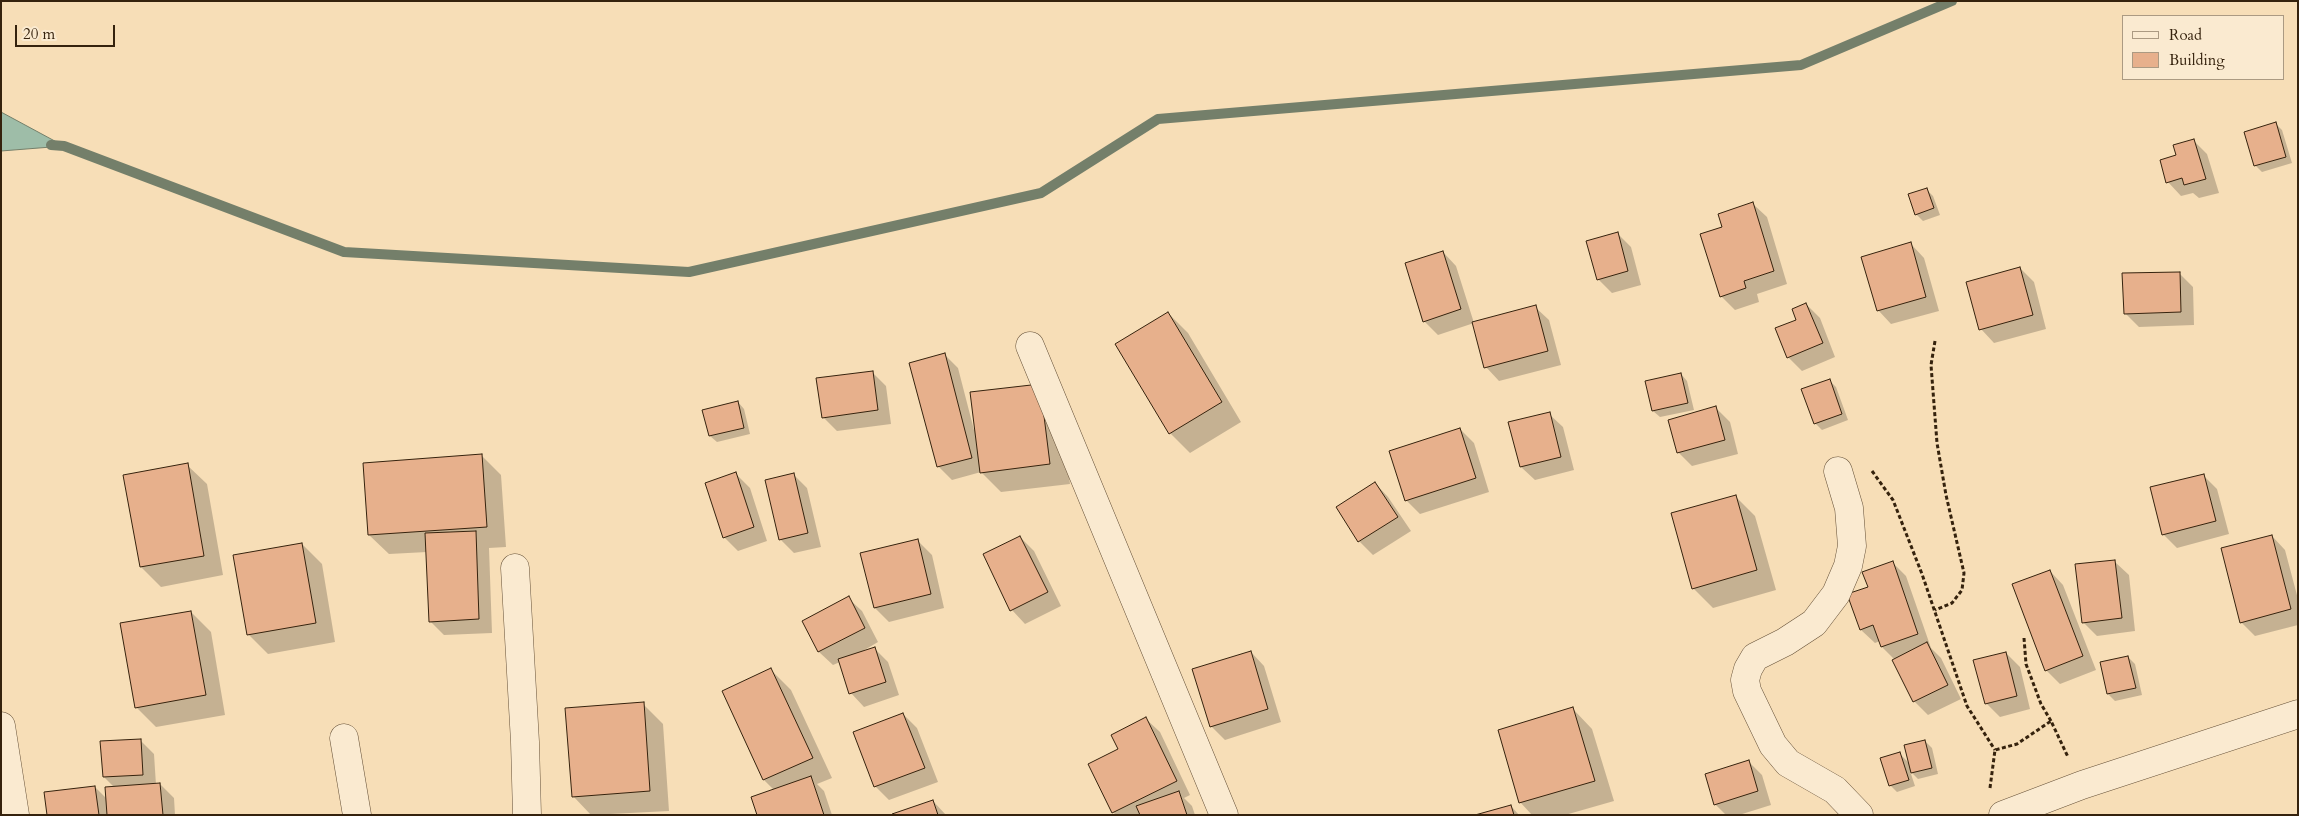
<!DOCTYPE html>
<style>
body{margin:0}
#map{position:relative;width:2299px;height:816px;overflow:hidden;background:#f7deb7;font-family:Cardo,serif}
canvas{display:block}
.frame{position:absolute;inset:0;border:2px solid #35220d;pointer-events:none}
.legend{position:absolute;left:2122px;top:15px;width:162px;height:65px;box-sizing:border-box;background:#faead0;border:1px solid #ab9a82;margin:0;padding:6px 9px;list-style:none;font-size:15px;color:#35220d}
.legend li{display:flex;align-items:center;gap:10px;height:25px}
.legend b{width:25px;border:1px solid #ab9a82}
.scale{position:absolute;left:15px;top:25px;width:100px;height:22px;box-sizing:border-box;border:2px solid #35220d;border-top:0;padding-left:6px;font-size:15px;line-height:18px;white-space:nowrap;color:#35220d;-webkit-text-stroke:4px #faead0;paint-order:stroke}
</style>
<div id="map">
<canvas width="2299" height="816"></canvas>
<div class="frame"></div>
<ul class="legend">
<li><b style="height:6px;background:#faead0"></b>Road</li>
<li><b style="height:14px;background:#e7b08c"></b>Building</li>
</ul>
<div class="scale">20 m</div>
</div>
<script>
const c = document.querySelector('canvas').getContext('2d');
c.lineJoin = 'round';
function fill(path, color) {
  c.fillStyle = color;
  c.fill(path, 'evenodd');
}
function shape(rows) {
  const path = new Path2D();
  for (const r of rows) {
    path.moveTo(r[0], r[1]);
    for (let i = 2; i < r.length; i += 2) path.lineTo(r[i], r[i + 1]);
  }
  return path;
}
function strokePath(path, color, width, dash) {
  c.strokeStyle = color;
  c.lineWidth = width;
  c.lineCap = dash ? 'butt' : 'round';
  c.setLineDash(dash || []);
  c.stroke(path);
}
const water = shape([
 [1,112,64,146,1,151,1,112]
]);
fill(water, '#9ebda8');
strokePath(water, '#747f6a', 1);
fill(shape([
 [2276,124,2282,130,2292,163,2262,172,2255,165],
 [2193,140,2207,154,2219,193,2199,198,2193,193,2181,196,2168,182,2177,156],
 [1926,189,1933,196,1940,215,1923,221,1916,214],
 [1753,204,1767,217,1787,284,1757,294,1759,302,1735,310,1721,296,1723,228],
 [1617,233,1631,247,1641,285,1612,293,1598,279],
 [1911,244,1924,258,1939,311,1891,324,1878,310],
 [1443,252,1456,266,1474,323,1535,307,1549,320,1561,365,1499,381,1486,367,1474,323,1438,335,1424,321],
 [2020,268,2034,282,2046,329,1994,343,1981,329],
 [2179,273,2193,287,2194,325,2139,327,2125,313],
 [1806,304,1820,318,1835,357,1802,371,1788,357],
 [1168,313,1188,333,1241,422,1190,453,1170,433],
 [944,354,958,368,974,430,1060,405,1070,484,1001,492,981,472,952,480,938,466],
 [872,372,886,386,891,424,837,431,823,417],
 [1681,374,1687,381,1694,410,1660,417,1653,411],
 [1829,380,1836,387,1848,420,1822,430,1815,423],
 [738,402,744,409,750,434,717,442,710,436],
 [1716,408,1730,422,1738,454,1692,466,1678,452],
 [1549,414,1563,427,1574,470,1535,480,1521,467],
 [1460,429,1474,443,1489,492,1420,514,1407,501,1391,452],
 [481,455,501,475,506,547,489,548,492,633,444,635,430,621,427,552,389,554,369,535],
 [187,465,207,484,223,575,161,587,141,567],
 [736,474,750,488,767,541,738,551,724,537],
 [793,474,807,488,821,547,794,553,780,539],
 [2203,475,2217,489,2229,534,2177,548,2163,534],
 [1375,483,1388,497,1411,531,1373,555,1359,541,1338,508],
 [1735,496,1755,516,1776,590,1713,608,1693,588],
 [2272,536,2285,550,2298,599,2298,625,2255,636,2241,622],
 [1020,537,1034,551,1061,606,1025,624,1012,610,984,555],
 [918,541,932,555,944,608,889,622,875,608,862,554],
 [302,544,322,564,335,642,268,654,248,634],
 [1892,562,1906,576,1931,648,1941,658,1961,699,1928,715,1914,701,1895,660,1882,647,1880,641,1875,643,1861,630],
 [2115,562,2129,575,2135,631,2097,636,2083,622],
 [2050,571,2063,585,2096,670,2060,684,2046,670],
 [848,598,862,611,878,642,861,652,874,648,888,662,899,695,864,707,851,693,840,662,833,665,819,652,804,621],
 [191,612,211,632,225,715,156,727,136,707],
 [1251,652,1264,666,1281,722,1225,740,1211,726],
 [2006,653,2020,667,2030,709,2000,717,1986,703],
 [2128,657,2135,664,2142,695,2115,701,2108,694,2102,663],
 [771,670,791,690,832,778,817,784,824,791,832,815,759,815,774,790,764,780,724,692],
 [643,704,663,724,669,811,591,815,573,796],
 [1573,709,1592,729,1614,801,1565,815,1532,815,1520,802],
 [903,714,917,728,938,782,889,800,875,786],
 [1146,719,1160,732,1190,795,1184,798,1192,806,1195,815,1116,815,1113,812,1120,749],
 [140,740,154,754,156,785,160,784,174,798,175,815,49,815,95,787,107,799,115,788,104,777],
 [1925,741,1932,748,1938,774,1918,779,1910,771,1915,786,1897,792,1890,785,1900,754,1909,763],
 [1749,762,1762,775,1771,805,1739,815,1726,815,1715,804],
 [933,801,946,815,893,815],
 [1511,806,1519,815,1480,815]
]), '#0003');
strokePath(shape([
 [51,145,64,146,344,252,689,272,1041,193,1158,119,1801,65,1952,1]
]), '#747f6a', 10);
const building = shape([
 [2276,122,2286,157,2254,166,2244,132,2276,122],
 [2194,139,2206,179,2184,185,2182,178,2166,183,2160,160,2176,155,2173,145,2194,139],
 [1927,188,1934,208,1915,215,1908,194,1927,188],
 [1753,202,1774,271,1744,281,1746,288,1720,297,1700,234,1722,227,1718,214,1753,202],
 [1618,232,1628,271,1597,280,1586,241,1618,232],
 [1911,242,1926,297,1877,311,1861,257,1911,242],
 [1443,251,1461,309,1423,322,1405,263,1443,251],
 [2020,267,2033,315,1979,330,1966,282,2020,267],
 [2180,272,2181,312,2124,314,2122,273,2180,272],
 [1806,303,1823,343,1787,358,1775,328,1796,320,1792,309,1806,303],
 [1536,305,1548,351,1484,368,1472,322,1536,305],
 [1168,312,1222,402,1169,434,1115,344,1168,312],
 [945,353,972,458,937,467,909,363,945,353],
 [873,371,878,410,822,418,816,378,873,371],
 [1681,373,1688,403,1652,411,1645,381,1681,373],
 [1830,379,1842,414,1814,424,1801,389,1830,379],
 [1040,384,1050,464,980,473,970,392,1040,384],
 [738,401,744,428,709,436,702,410,738,401],
 [1716,406,1725,440,1677,453,1668,420,1716,406],
 [1550,412,1561,457,1520,467,1508,422,1550,412],
 [1460,428,1476,478,1405,501,1389,451,1460,428],
 [482,454,487,527,368,535,363,463,482,454],
 [188,463,204,556,140,567,123,475,188,463],
 [736,472,754,527,723,538,705,483,736,472],
 [794,473,808,533,779,540,765,480,794,473],
 [2204,474,2216,521,2162,535,2150,487,2204,474],
 [1375,482,1398,517,1358,542,1336,507,1375,482],
 [1736,495,1757,570,1692,589,1671,513,1736,495],
 [476,531,479,619,429,622,425,533,476,531],
 [2272,535,2291,609,2240,623,2221,548,2272,535],
 [1020,536,1048,592,1010,611,983,554,1020,536],
 [918,539,931,594,874,608,860,553,918,539],
 [302,543,316,623,247,635,233,555,302,543],
 [2115,560,2122,618,2082,623,2075,564,2115,560],
 [1893,561,1918,634,1881,647,1873,625,1860,630,1847,594,1868,587,1862,572,1893,561],
 [2050,570,2083,656,2045,671,2012,584,2050,570],
 [849,596,865,628,818,652,802,621,849,596],
 [191,611,206,695,135,708,120,623,191,611],
 [1927,642,1948,685,1913,702,1892,660,1927,642],
 [875,647,886,682,849,694,838,659,875,647],
 [1251,651,1268,709,1210,727,1192,669,1251,651],
 [2006,652,2017,696,1985,704,1973,660,2006,652],
 [2128,656,2136,688,2107,694,2100,662,2128,656],
 [771,668,813,758,763,780,722,691,771,668],
 [644,702,650,791,572,797,565,708,644,702],
 [1573,707,1595,781,1519,803,1498,730,1573,707],
 [903,713,925,768,874,787,853,732,903,713],
 [1146,717,1177,781,1112,813,1088,764,1118,749,1111,735,1146,717],
 [141,739,143,775,103,777,100,741,141,739],
 [1925,740,1932,768,1911,773,1904,745,1925,740],
 [1900,752,1909,780,1889,786,1880,758,1900,752],
 [1749,760,1758,791,1714,805,1705,774,1749,760],
 [811,776,824,815,757,815,751,797,811,776],
 [160,783,163,815,107,815,105,787,160,783],
 [95,786,99,815,47,815,44,792,95,786],
 [1179,791,1187,815,1140,815,1136,806,1179,791],
 [933,800,938,815,892,815,892,814,933,800],
 [1511,805,1514,815,1475,815,1511,805]
]);
fill(building, '#e7b08c');
strokePath(building, '#35220d', 1);
const street = shape([
 [1030,346,1224,815],
 [1838,471,1849,508,1852,546,1848,566,1836,594,1814,623,1785,642,1755,657,1748,669,1745,680,1747,691,1773,745,1788,763,1835,790,1859,815],
 [515,568,525,742,527,815],
 [1,726,15,815],
 [344,738,357,815],
 [2003,815,2082,785,2298,714]
]);
strokePath(street, '#665138', 29);
strokePath(shape([
 [1935,341,1931,365,1937,443,1946,495,1964,573,1962,590,1952,603,1935,610],
 [1872,471,1893,500,1922,574,1967,706,1995,750],
 [2024,638,2026,664,2041,704,2051,721],
 [1990,788,1995,750,2017,744,2051,721,2068,757]
]), '#35220d', 3, [4, 2.5]);
strokePath(street, '#faead0', 28);
</script>
